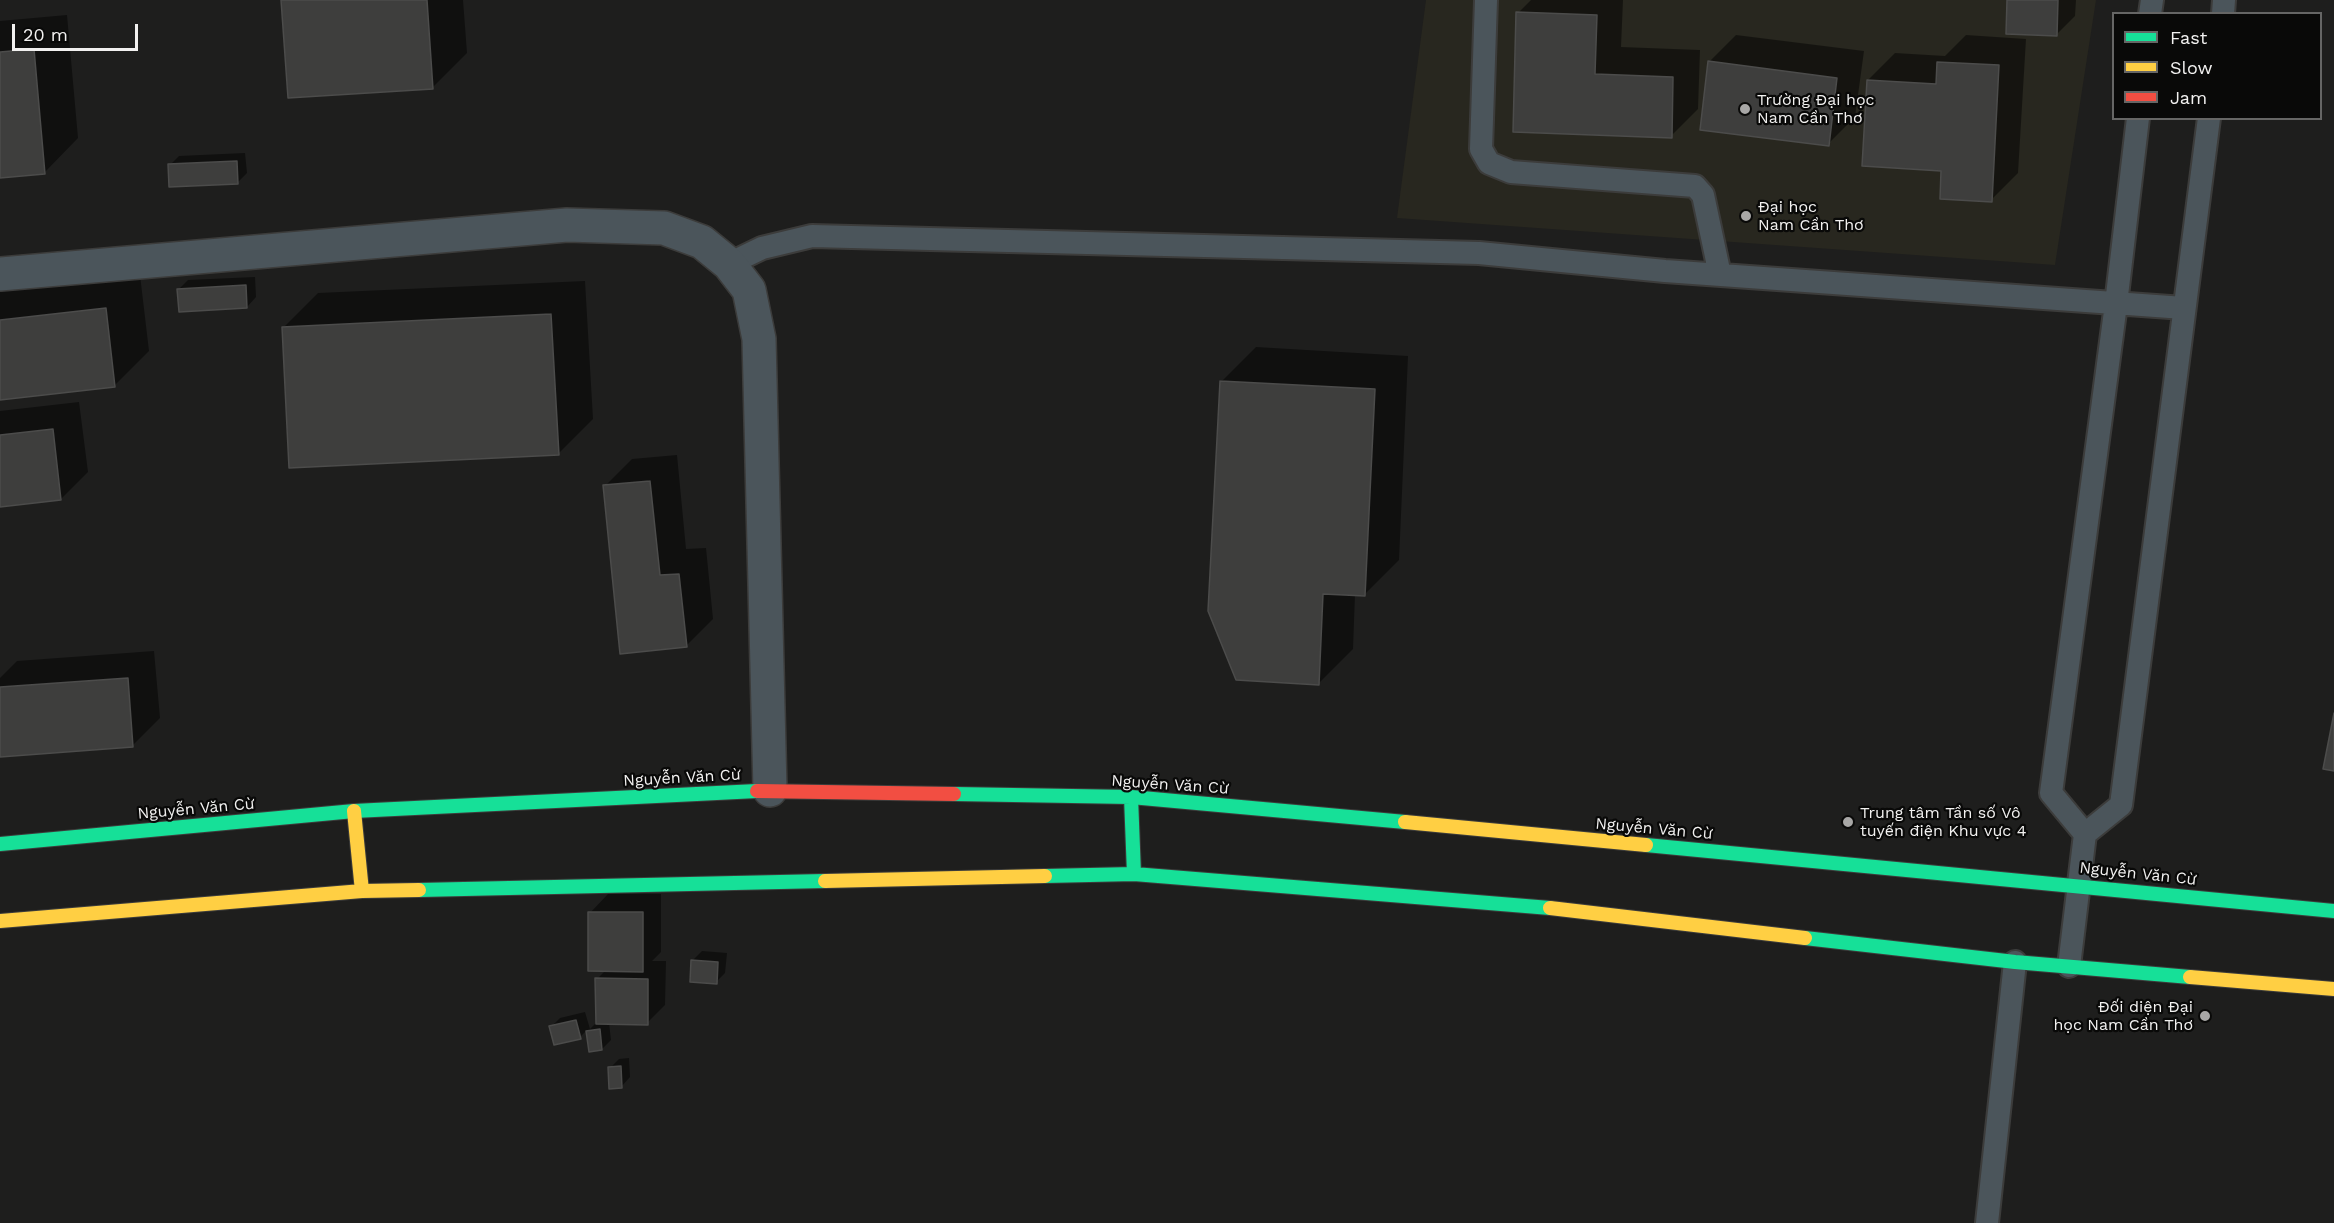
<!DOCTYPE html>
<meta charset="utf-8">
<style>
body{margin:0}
#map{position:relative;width:2334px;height:1223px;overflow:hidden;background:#1e1e1d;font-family:"Work Sans",sans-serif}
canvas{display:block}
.legend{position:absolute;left:2112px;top:12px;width:210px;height:108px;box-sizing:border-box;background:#090908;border:2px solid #666665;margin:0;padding:8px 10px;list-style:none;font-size:18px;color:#f2f1f0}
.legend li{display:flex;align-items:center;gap:12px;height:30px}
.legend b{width:30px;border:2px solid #666665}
.scale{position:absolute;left:12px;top:24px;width:126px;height:27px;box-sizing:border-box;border:3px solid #f2f1f0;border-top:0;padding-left:8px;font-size:18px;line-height:21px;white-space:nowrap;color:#f2f1f0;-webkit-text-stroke:4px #090908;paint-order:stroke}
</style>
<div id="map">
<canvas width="2334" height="1223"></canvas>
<ul class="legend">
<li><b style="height:8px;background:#16e098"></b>Fast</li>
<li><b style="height:8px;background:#ffcf43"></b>Slow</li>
<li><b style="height:8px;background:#f24e42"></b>Jam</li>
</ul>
<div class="scale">20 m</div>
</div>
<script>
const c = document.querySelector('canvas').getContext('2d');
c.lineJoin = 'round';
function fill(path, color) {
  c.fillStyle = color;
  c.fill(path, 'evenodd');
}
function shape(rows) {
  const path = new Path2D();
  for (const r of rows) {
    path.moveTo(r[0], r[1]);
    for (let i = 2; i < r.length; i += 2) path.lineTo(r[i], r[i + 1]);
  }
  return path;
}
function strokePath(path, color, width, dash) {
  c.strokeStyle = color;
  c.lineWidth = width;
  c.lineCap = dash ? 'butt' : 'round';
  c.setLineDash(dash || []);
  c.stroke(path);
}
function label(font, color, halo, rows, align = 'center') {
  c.font = font + ' "Work Sans",sans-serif';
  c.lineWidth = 4.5;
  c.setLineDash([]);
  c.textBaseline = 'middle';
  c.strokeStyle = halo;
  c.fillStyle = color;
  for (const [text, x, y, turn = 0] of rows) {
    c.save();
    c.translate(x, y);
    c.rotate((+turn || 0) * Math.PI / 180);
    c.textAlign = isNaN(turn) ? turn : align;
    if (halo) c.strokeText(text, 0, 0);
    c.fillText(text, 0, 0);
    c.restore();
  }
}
fill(shape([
 [1426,0,2096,0,2055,265,1397,218]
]), '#28271f');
fill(shape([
 [283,0,463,0,467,53,432,88],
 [1531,0,1623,0,1621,47,1700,50,1698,109,1671,136,1518,13],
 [2009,0,2076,0,2075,16,2057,34],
 [67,15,78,138,44,173,0,176,0,21],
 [1736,35,1864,51,1855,117,1828,144,1709,62],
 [1966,35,2026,39,2018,173,1991,200,1943,169,1868,80,1895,53,1945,56],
 [245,153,247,173,238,182,170,165,179,156],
 [140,275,149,351,115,385,0,398,0,290],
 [255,277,256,297,247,307,179,289,188,280],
 [585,281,593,419,558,454,283,328,318,293],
 [1256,347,1408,356,1399,560,1364,595,1355,594,1353,649,1318,684,1221,382],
 [79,402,88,472,61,499,0,506,0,411],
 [677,455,686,549,706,548,713,619,686,646,605,486,632,459],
 [154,651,160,718,133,745,0,755,0,678,17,661],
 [608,894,661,894,661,952,652,961,666,961,665,1005,647,1023,609,1023,611,1040,602,1049,590,1050,587,1030,580,1037,551,1027,560,1018,585,1012,590,1029,597,1022,597,979,606,970,590,913],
 [702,951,727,953,725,973,716,982,693,960],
 [629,1058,630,1077,621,1087,610,1068,619,1059]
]), '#0007');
const building = shape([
 [281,0,427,0,433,89,288,98,281,0],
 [2007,0,2058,0,2057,36,2006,34,2007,0],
 [1516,12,1597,15,1595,74,1673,77,1672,138,1513,132,1516,12],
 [34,49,45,174,0,178,0,52,34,49],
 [1708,61,1837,78,1829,146,1700,130,1708,61],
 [1937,62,1999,65,1992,202,1940,199,1941,171,1862,166,1867,80,1936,84,1937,62],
 [237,161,238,184,169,187,168,164,237,161],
 [246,285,247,308,179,312,177,289,246,285],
 [106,308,115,387,0,400,0,320,106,308],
 [551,314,559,455,289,468,282,327,551,314],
 [1220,381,1375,389,1365,596,1323,594,1319,685,1236,680,1208,611,1220,381],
 [53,429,61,500,0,507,0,435,53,429],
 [650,481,660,575,679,574,687,647,620,654,603,485,650,481],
 [128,678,133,747,0,757,0,687,128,678],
 [2334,713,2334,771,2323,769,2334,713],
 [588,912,643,912,643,972,588,971,588,912],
 [691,960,718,962,717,984,690,982,691,960],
 [595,978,648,979,648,1025,596,1024,595,978],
 [576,1020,581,1039,554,1045,549,1026,576,1020],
 [600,1029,602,1050,589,1052,586,1031,600,1029],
 [621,1066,622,1088,609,1089,608,1067,621,1066]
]);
fill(building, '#3e3e3d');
strokePath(building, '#4c4c4b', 1.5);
const lane = shape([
 [1486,0,1481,149,1489,163,1511,172,1695,186,1703,195,1720,275],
 [2150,14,2152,0],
 [2223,14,2224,0],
 [729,264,762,248,812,236,1479,253,1665,271,2184,308],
 [2085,834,2121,805,2209,118],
 [2069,966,2085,834,2051,793,2116,304,2138,118],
 [1987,1223,2015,962]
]);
const street = shape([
 [0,274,567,225,664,228,702,242,729,264,749,290,759,339,770,790]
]);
const fast = shape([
 [954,794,1131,797,1405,822],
 [1131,797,1134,874],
 [0,844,354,811,757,791],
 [1646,845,2334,911],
 [1045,876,1134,874,1550,908],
 [419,890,825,881],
 [1805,938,2015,962,2190,977]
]);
const slow = shape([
 [354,811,362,891],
 [1405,822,1646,845],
 [825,881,1045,876],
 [1550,908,1805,938],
 [0,921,362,891,419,890],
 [2190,977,2334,989]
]);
const jam = shape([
 [757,791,954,794]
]);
strokePath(lane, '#3c3c3b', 26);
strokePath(street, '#3c3c3b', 36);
strokePath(fast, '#3c3c3b', 16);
strokePath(slow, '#3c3c3b', 16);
strokePath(jam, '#3c3c3b', 16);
strokePath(lane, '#4b555b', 22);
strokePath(street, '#4b555b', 33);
strokePath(fast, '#16e098', 14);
strokePath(slow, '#ffcf43', 14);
strokePath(jam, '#f24e42', 14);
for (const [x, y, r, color] of [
 [1745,109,6,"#a8a7a6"],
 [1746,216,6,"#a8a7a6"],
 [1848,822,6,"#a8a7a6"],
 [2205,1016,6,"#a8a7a6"]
]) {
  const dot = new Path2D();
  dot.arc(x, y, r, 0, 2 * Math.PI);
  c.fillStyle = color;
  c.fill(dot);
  strokePath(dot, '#090908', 2);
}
label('16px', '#f2f1f0', '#090908', [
 ["Trường Đại học",1757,100],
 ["Nam Cần Thơ",1757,118],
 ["Đại học",1758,207],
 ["Nam Cần Thơ",1758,225],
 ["Trung tâm Tần số Vô",1860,813],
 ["tuyến điện Khu vực 4",1860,831],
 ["Đối diện Đại",2193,1007,"right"],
 ["học Nam Cần Thơ",2193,1025,"right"]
], 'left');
label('16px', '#f2f1f0', '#090908', [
 ["Nguyễn Văn Cừ",682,778,-3],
 ["Nguyễn Văn Cừ",1170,785,4],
 ["Nguyễn Văn Cừ",196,809,-5],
 ["Nguyễn Văn Cừ",1654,829,5],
 ["Nguyễn Văn Cừ",2138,874,6]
]);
</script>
